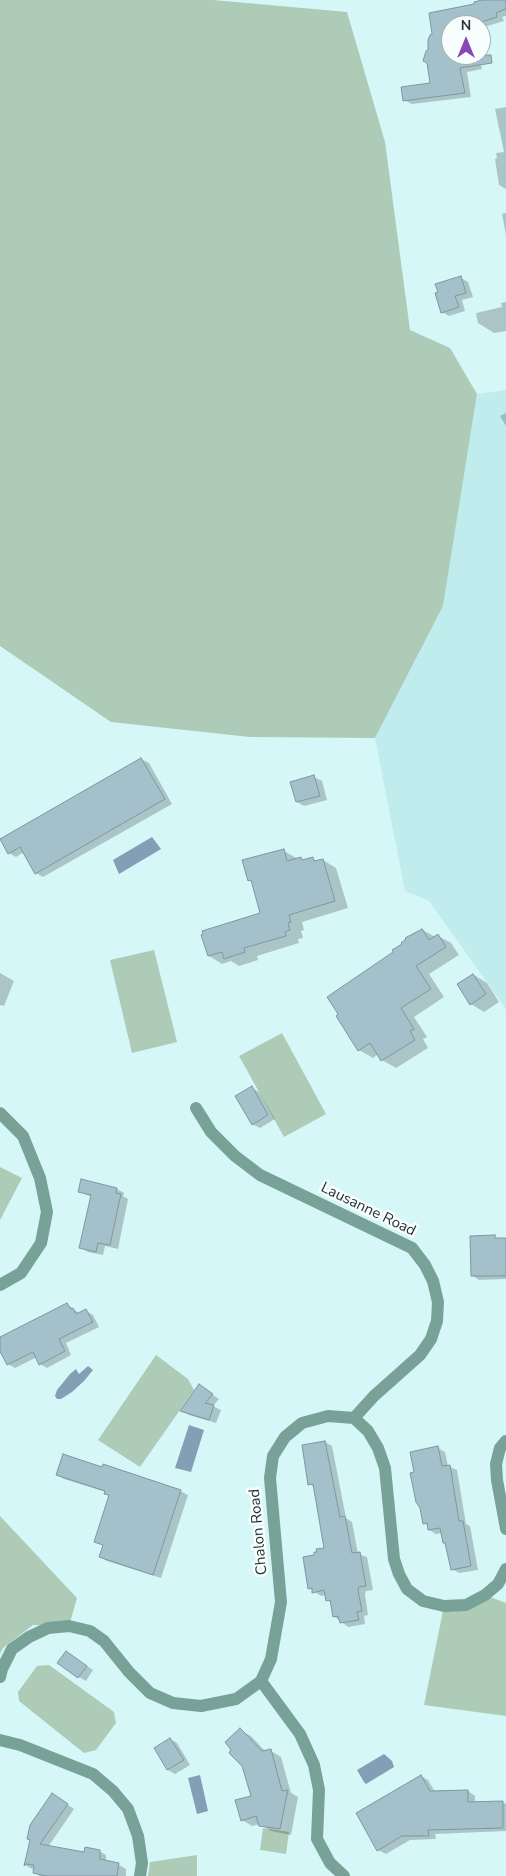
<!DOCTYPE html>
<style>
body{margin:0}
#map{position:relative;width:506px;height:1876px;overflow:hidden;background:#d6f7f8;font-family:"Nunito Sans",sans-serif}
canvas{display:block}
.north{position:absolute;left:441px;top:15px;width:50px;height:50px;box-sizing:border-box;background:#f8fefe;border:1px solid #a4acad;border-radius:50%;rotate:0deg;font-size:14px;font-weight:700;line-height:20px;text-align:center;color:#263233}
.north::after{content:'';display:block;margin:auto;width:18px;height:22px;background:#8b45b8;clip-path:polygon(50% 0,100% 100%,50% 72%,0 100%)}
</style>
<div id="map">
<canvas width="506" height="1876"></canvas>
<div class="north">N</div>
</div>
<script>
const c = document.querySelector('canvas').getContext('2d');
c.lineJoin = 'round';
function fill(path, color) {
  c.fillStyle = color;
  c.fill(path, 'evenodd');
}
function shape(rows) {
  const path = new Path2D();
  for (const r of rows) {
    path.moveTo(r[0], r[1]);
    for (let i = 2; i < r.length; i += 2) path.lineTo(r[i], r[i + 1]);
  }
  return path;
}
function strokePath(path, color, width, dash) {
  c.strokeStyle = color;
  c.lineWidth = width;
  c.lineCap = dash ? 'butt' : 'round';
  c.setLineDash(dash || []);
  c.stroke(path);
}
function label(font, color, halo, rows, align = 'center') {
  c.font = font + ' "Nunito Sans",sans-serif';
  c.lineWidth = 5;
  c.setLineDash([]);
  c.textBaseline = 'middle';
  c.strokeStyle = halo;
  c.fillStyle = color;
  for (const [text, x, y, turn = 0] of rows) {
    c.save();
    c.translate(x, y);
    c.rotate((+turn || 0) * Math.PI / 180);
    c.textAlign = isNaN(turn) ? turn : align;
    if (halo) c.strokeText(text, 0, 0);
    c.fillText(text, 0, 0);
    c.restore();
  }
}
fill(shape([
 [506,390,506,1009,429,901,405,891,375,738,443,606,477,394]
]), '#c1ecee');
fill(shape([
 [0,0,213,0,347,12,385,142,410,330,450,348,477,394,443,606,375,738,250,737,111,722,0,646],
 [154,950,177,1042,132,1053,110,960],
 [282,1033,326,1114,284,1137,239,1056],
 [0,1167,22,1178,0,1220],
 [156,1355,188,1379,194,1390,140,1467,98,1440],
 [0,1516,77,1598,69,1626,33,1625,3,1648,0,1654],
 [485,1595,506,1603,506,1716,424,1705,444,1606],
 [49,1665,114,1712,116,1723,96,1750,84,1753,19,1701,18,1692,37,1666],
 [263,1828,289,1832,286,1854,260,1850],
 [197,1855,197,1876,148,1876,150,1862]
]), '#adcbb7');
fill(shape([
 [152,837,161,849,119,874,113,860],
 [88,1366,93,1370,84,1381,72,1392,61,1399,57,1399,55,1396,57,1390,70,1374,76,1369,79,1374],
 [189,1425,204,1430,191,1472,175,1468],
 [384,1754,392,1761,394,1767,366,1784,364,1782,357,1770],
 [200,1775,208,1811,197,1814,188,1778]
]), '#839eb5');
fill(shape([
 [486,0,499,0,506,7,506,16,502,17,504,21,481,28,481,25,451,25,451,55,479,55,482,69,467,72,471,97,412,104,404,100,431,84,429,40],
 [506,107,506,189,499,185,495,159,497,158,496,153,504,152,495,109],
 [506,213,506,235,502,214],
 [461,278,468,282,473,297,462,300,465,311,449,316,442,312],
 [506,302,506,331,494,333,478,323,476,313,502,307,501,303],
 [506,413,506,426,500,416],
 [141,759,149,763,172,804,43,877,36,873,24,852,16,857,9,853],
 [314,777,322,781,327,800,304,806,297,802],
 [284,851,298,859,301,858,305,861,313,859,318,862,323,860,336,868,348,908,302,922,304,930,301,931,303,938,298,939,299,943,257,956,258,960,239,966,231,961,222,964,209,956,262,914,252,882,249,880],
 [423,930,435,937,438,936,451,943,459,955,429,974,444,997,414,1017,427,1037,423,1039,428,1048,396,1068,382,1060,378,1054,373,1058,359,1050,395,953],
 [0,973,14,981,4,1006,0,1005],
 [474,975,487,983,499,1002,484,1012,471,1004],
 [252,1088,259,1092,275,1119,260,1128,252,1124],
 [82,1180,117,1189,124,1193,123,1196,128,1199,118,1249,105,1246,103,1255,88,1252,81,1248,92,1197,79,1192],
 [494,1237,499,1240,506,1240,506,1279,479,1280,472,1275],
 [67,1304,80,1314,86,1311,93,1315,99,1327,66,1343,71,1355,47,1368,40,1364,37,1357,15,1368,8,1364,3,1353,0,1354,0,1338],
 [206,1390,219,1399,213,1406,221,1410,216,1423,189,1415,182,1411],
 [325,1442,332,1446,346,1518,352,1522,358,1554,367,1557,373,1590,366,1591,365,1594,368,1615,364,1616,365,1624,348,1627,335,1617,332,1603,327,1600,326,1595,321,1596,309,1588,316,1556,325,1549,315,1487,309,1484],
 [438,1448,445,1452,448,1466,457,1470,466,1524,470,1526,478,1570,459,1573,452,1569,447,1544,444,1542,442,1533,436,1534,429,1530,428,1526,424,1523,415,1473],
 [103,1468,180,1491,188,1495,161,1578,107,1561,100,1557,104,1546,96,1541,110,1496,106,1492,64,1479,57,1475],
 [67,1652,93,1670,86,1681,79,1677],
 [240,1730,251,1736,266,1752,271,1751,281,1757,291,1793,298,1797,291,1835,271,1831,260,1824,252,1826,242,1820,252,1797],
 [170,1739,177,1743,190,1765,175,1774,168,1770,155,1748],
 [421,1776,428,1780,435,1792,468,1791,475,1796,475,1803,502,1802,506,1804,506,1831,435,1834,436,1839,410,1840,386,1854,378,1850],
 [59,1799,74,1809,48,1847,85,1854,99,1851,106,1855,106,1862,119,1865,126,1869,126,1876,40,1876,34,1872,36,1865,32,1869,25,1865,31,1840]
]), '#0003');
const building = shape([
 [482,0,506,0,506,9,496,13,497,17,472,25,451,25,451,55,491,55,492,63,460,68,465,93,403,101,401,87,430,83,427,63,423,61,426,51,428,50,428,40,430,35,432,34,429,13,474,4,474,2,482,0],
 [461,276,466,293,455,296,459,307,441,313,435,293,438,292,435,284,461,276],
 [141,758,165,799,35,874,20,847,8,854,0,839,141,758],
 [314,775,320,796,296,802,290,782,314,775],
 [284,849,287,861,301,857,302,860,313,857,314,861,323,859,335,901,289,915,291,922,288,923,290,930,285,932,286,936,244,948,245,952,224,959,222,952,208,956,201,935,203,934,202,931,260,913,251,880,248,881,242,860,284,849],
 [422,929,429,940,438,934,446,947,416,966,431,989,401,1008,414,1029,410,1031,415,1040,381,1061,370,1043,358,1051,336,1016,338,1014,327,997,393,952,392,950,402,944,401,943,406,939,405,938,422,929],
 [473,974,486,994,470,1005,457,984,473,974],
 [252,1086,268,1115,252,1125,235,1096,252,1086],
 [81,1179,117,1188,116,1193,121,1194,110,1245,98,1243,96,1252,79,1248,91,1195,78,1192,81,1179],
 [495,1235,495,1238,506,1238,506,1276,471,1276,470,1236,495,1235],
 [67,1303,71,1309,73,1308,76,1314,86,1309,93,1322,59,1339,65,1351,39,1365,33,1352,7,1365,0,1351,0,1337,67,1303],
 [199,1384,213,1394,205,1403,214,1405,209,1420,180,1411,199,1384],
 [325,1441,340,1517,345,1516,352,1553,360,1552,366,1586,359,1587,358,1590,362,1611,357,1612,359,1620,340,1623,338,1616,333,1617,330,1600,326,1601,324,1590,312,1593,312,1588,308,1589,303,1557,314,1555,314,1552,317,1552,316,1549,324,1548,313,1484,308,1485,302,1445,325,1441],
 [438,1446,442,1466,450,1465,459,1521,463,1521,471,1566,451,1570,445,1543,443,1543,440,1528,428,1530,427,1523,423,1524,420,1508,416,1502,410,1473,414,1472,410,1452,438,1446],
 [63,1454,102,1467,103,1464,181,1490,153,1575,99,1557,103,1545,94,1542,109,1495,104,1494,105,1491,56,1475,63,1454],
 [66,1651,87,1666,78,1678,57,1663,66,1651],
 [240,1728,262,1751,271,1749,282,1791,288,1790,280,1829,259,1826,256,1816,241,1821,235,1800,251,1796,242,1766,229,1753,231,1750,225,1742,240,1728],
 [170,1738,184,1760,167,1770,154,1748,170,1738],
 [421,1775,430,1791,468,1790,468,1802,503,1801,503,1828,428,1830,429,1836,402,1836,377,1851,356,1813,421,1775],
 [52,1793,68,1804,40,1844,84,1852,85,1847,100,1850,100,1859,119,1863,117,1876,46,1876,33,1873,34,1865,26,1864,24,1866,30,1840,27,1839,30,1825,52,1793]
]);
fill(building, '#a4c0cb');
strokePath(building, '#7c97a1', 1);
strokePath(shape([
 [196,1108,211,1132,235,1156,260,1175,412,1248,425,1265,433,1281,438,1302,437,1321,431,1339,420,1355,374,1396,354,1418],
 [0,1113,23,1136,40,1178,47,1212,41,1243,21,1273,0,1285],
 [506,1441,500,1448,496,1464,497,1480,506,1529],
 [0,1677,2,1669,12,1649,29,1637,48,1628,69,1626,90,1631,104,1641,129,1672,150,1693,173,1703,201,1706,236,1699,261,1681,271,1659,281,1602,270,1478,273,1456,285,1437,302,1423,328,1416,354,1418,368,1431,378,1448,385,1468,394,1559,399,1574,407,1589,423,1601,444,1606,466,1605,485,1595,498,1584,506,1569],
 [261,1681,300,1734,314,1765,319,1790,317,1839,330,1863,344,1876],
 [0,1740,20,1745,93,1774,113,1791,128,1809,138,1836,142,1863,140,1876]
]), '#78a197', 12);
label('15px', '#263233', '#f8fefe', [
 ["Lausanne Road",368,1210,26],
 ["Chalon Road",259,1532,-95]
]);
</script>
